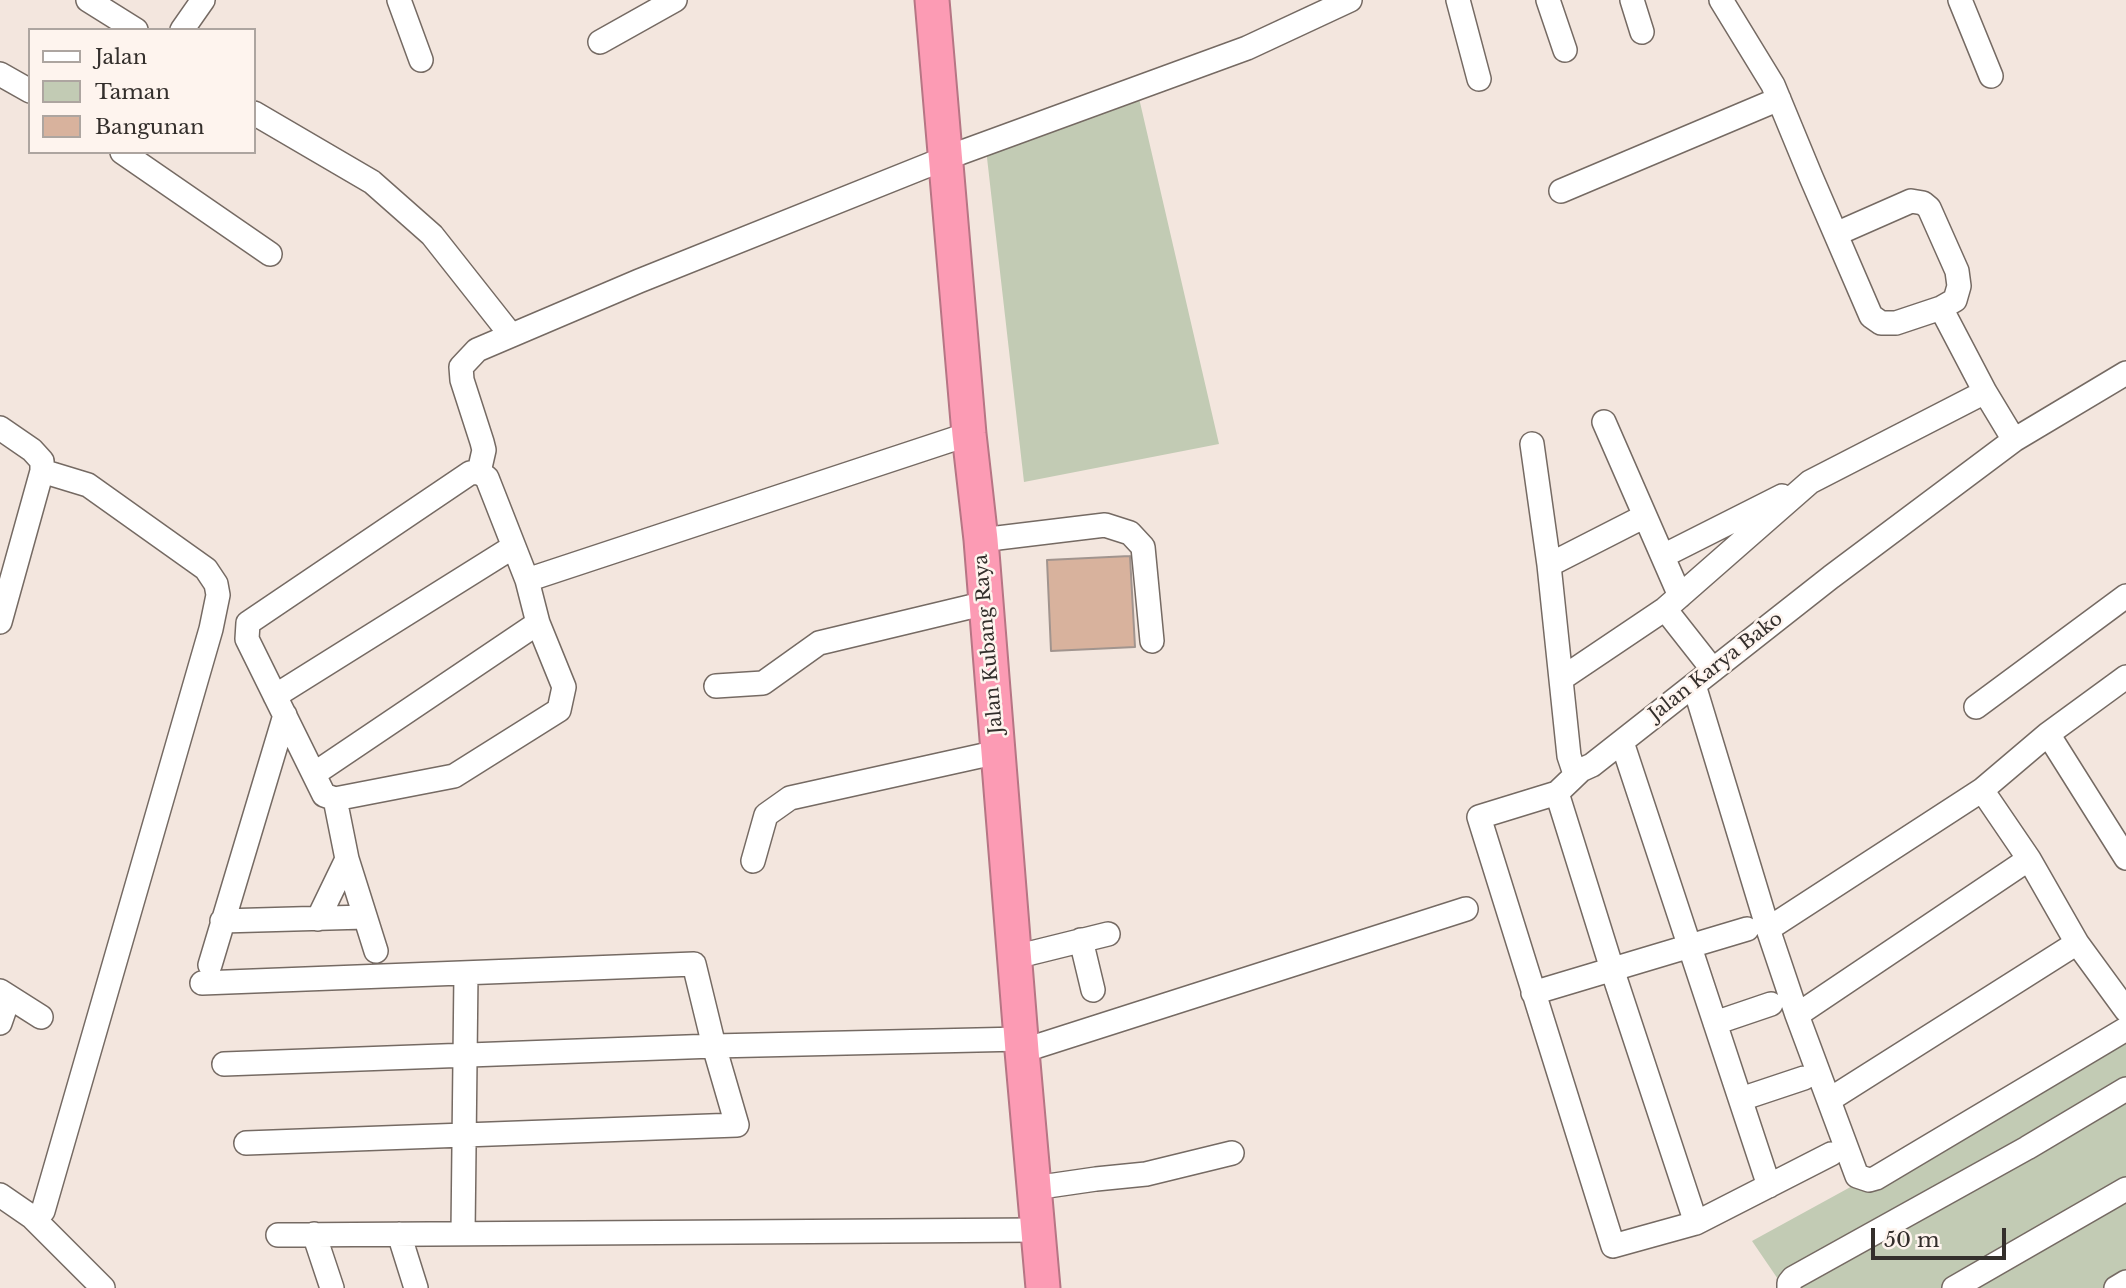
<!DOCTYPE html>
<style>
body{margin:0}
#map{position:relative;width:2126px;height:1288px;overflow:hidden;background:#f3e6de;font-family:"Libre Baskerville",serif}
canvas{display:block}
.legend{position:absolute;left:28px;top:28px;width:228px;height:126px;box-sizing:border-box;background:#fef4ee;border:2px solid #ada5a0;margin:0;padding:9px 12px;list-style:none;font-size:21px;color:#342f2c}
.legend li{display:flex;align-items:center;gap:14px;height:35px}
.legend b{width:35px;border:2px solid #ada5a0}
.scale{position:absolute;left:1871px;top:1228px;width:135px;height:32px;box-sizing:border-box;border:4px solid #342f2c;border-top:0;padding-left:9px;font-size:21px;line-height:24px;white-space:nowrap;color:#342f2c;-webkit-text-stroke:5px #fef4ee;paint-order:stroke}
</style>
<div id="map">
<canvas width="2126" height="1288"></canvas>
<ul class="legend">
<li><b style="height:9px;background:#fff"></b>Jalan</li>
<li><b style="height:19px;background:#c2cbb4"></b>Taman</li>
<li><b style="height:19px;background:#d8b29d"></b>Bangunan</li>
</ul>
<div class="scale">50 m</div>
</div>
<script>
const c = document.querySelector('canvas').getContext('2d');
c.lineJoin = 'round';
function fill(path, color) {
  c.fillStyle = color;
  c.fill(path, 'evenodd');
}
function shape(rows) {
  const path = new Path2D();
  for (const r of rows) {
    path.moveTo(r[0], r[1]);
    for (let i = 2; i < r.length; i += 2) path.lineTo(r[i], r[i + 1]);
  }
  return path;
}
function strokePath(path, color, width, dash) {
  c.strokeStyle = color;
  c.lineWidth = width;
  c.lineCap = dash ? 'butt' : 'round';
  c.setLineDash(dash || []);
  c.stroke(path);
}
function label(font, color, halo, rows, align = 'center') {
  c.font = font + ' "Libre Baskerville",serif';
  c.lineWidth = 5;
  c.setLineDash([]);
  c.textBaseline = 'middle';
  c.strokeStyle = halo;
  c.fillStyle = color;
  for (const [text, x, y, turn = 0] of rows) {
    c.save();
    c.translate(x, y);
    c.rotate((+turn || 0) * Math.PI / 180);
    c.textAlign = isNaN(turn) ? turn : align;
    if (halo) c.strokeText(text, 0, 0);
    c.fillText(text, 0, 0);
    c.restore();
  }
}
fill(shape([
 [1139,98,1219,444,1024,482,986,149],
 [2126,1036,2126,1288,1784,1288,1752,1241]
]), '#c2cbb4');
const building = shape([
 [1130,556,1135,647,1051,651,1047,560,1130,556]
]);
fill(building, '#d8b29d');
strokePath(building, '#a1948e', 2);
const minor = shape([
 [88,0,136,30],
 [399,0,421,60],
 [1458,0,1479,79],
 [1548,0,1565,50],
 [1632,0,1642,32],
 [1721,0,1773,85,1811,177,1871,316,1881,323,1896,323,1941,308,1955,300,1959,286,1957,271,1929,208,1923,203,1911,201,1836,234],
 [1960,0,1991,76],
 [182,30,203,0],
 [600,42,675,0],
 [0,74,30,91],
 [254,113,372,182,432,235,511,335],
 [122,152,270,254],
 [1561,191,1779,99],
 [1941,308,1985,392,2014,440],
 [1604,422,1680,596],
 [0,428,32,450,42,461,42,471,0,622],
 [1532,444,1549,565,1569,756,1573,768,1581,770,1592,765,1831,577,2014,440,2126,373],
 [479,472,484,450,482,442,462,380,461,367,477,350,639,281,946,158,1247,48,1350,0],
 [981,540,1105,525,1130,533,1143,547,1152,641],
 [1663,556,1782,496],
 [1549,565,1645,516],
 [527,580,538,623,564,687,559,710,454,776,335,799,324,795,247,639,248,623,470,473,479,472,487,478,527,580,969,434],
 [1665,609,1713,670],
 [1561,679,1665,609,1810,482,1985,392],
 [1694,685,1768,929,1797,1015,1857,1176,1869,1180,1876,1178,2126,1029],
 [716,686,763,683,819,643,986,603],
 [275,696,513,547],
 [1976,707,2126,596],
 [2048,734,2126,858],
 [1622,742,1769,1186],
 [1581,770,1557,793,1479,817,1613,1246,1696,1223,1831,1154],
 [314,774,538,623],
 [1982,790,2029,859,2077,943,2126,1010],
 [1557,793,1612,969,1696,1223],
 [335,799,347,859,376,951],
 [753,861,766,815,790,798,998,752],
 [318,919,347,859],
 [222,921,365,917],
 [1768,929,1982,790,2048,734,2126,677],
 [1081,940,1093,990],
 [1015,957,1108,934],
 [210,965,285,715],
 [202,983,694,964,714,1046,737,1125,246,1143],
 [0,991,41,1017],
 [1533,993,1747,929],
 [1797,1015,2029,859],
 [0,1023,9,997],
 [1715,1023,1771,1004],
 [1022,1051,1466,909],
 [224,1064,714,1046,1021,1039],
 [1741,1099,1804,1078],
 [1829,1100,2077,943],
 [1034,1188,1096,1179,1146,1174,1232,1153],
 [0,1195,32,1217,43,1211,211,629,218,595,216,584,206,569,88,485,42,471],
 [32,1217,103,1288],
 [463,1233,466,973],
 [314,1234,332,1288],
 [399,1234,416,1288],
 [278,1235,1038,1230],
 [1789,1288,1789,1283,1793,1278,2027,1148,2126,1089],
 [1954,1288,2126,1189],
 [2116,1288,2126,1282]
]);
const highway = shape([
 [932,0,969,434,981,540,1022,1051,1043,1288]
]);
strokePath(minor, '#756a63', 26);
strokePath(highway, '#b67584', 37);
strokePath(minor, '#fff', 23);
strokePath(highway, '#fc9bb4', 33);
label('19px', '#342f2c', '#fef4ee', [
 ["Jalan Kubang Raya",989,644,-95],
 ["Jalan Karya Bako",1716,667,-38]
]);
</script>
